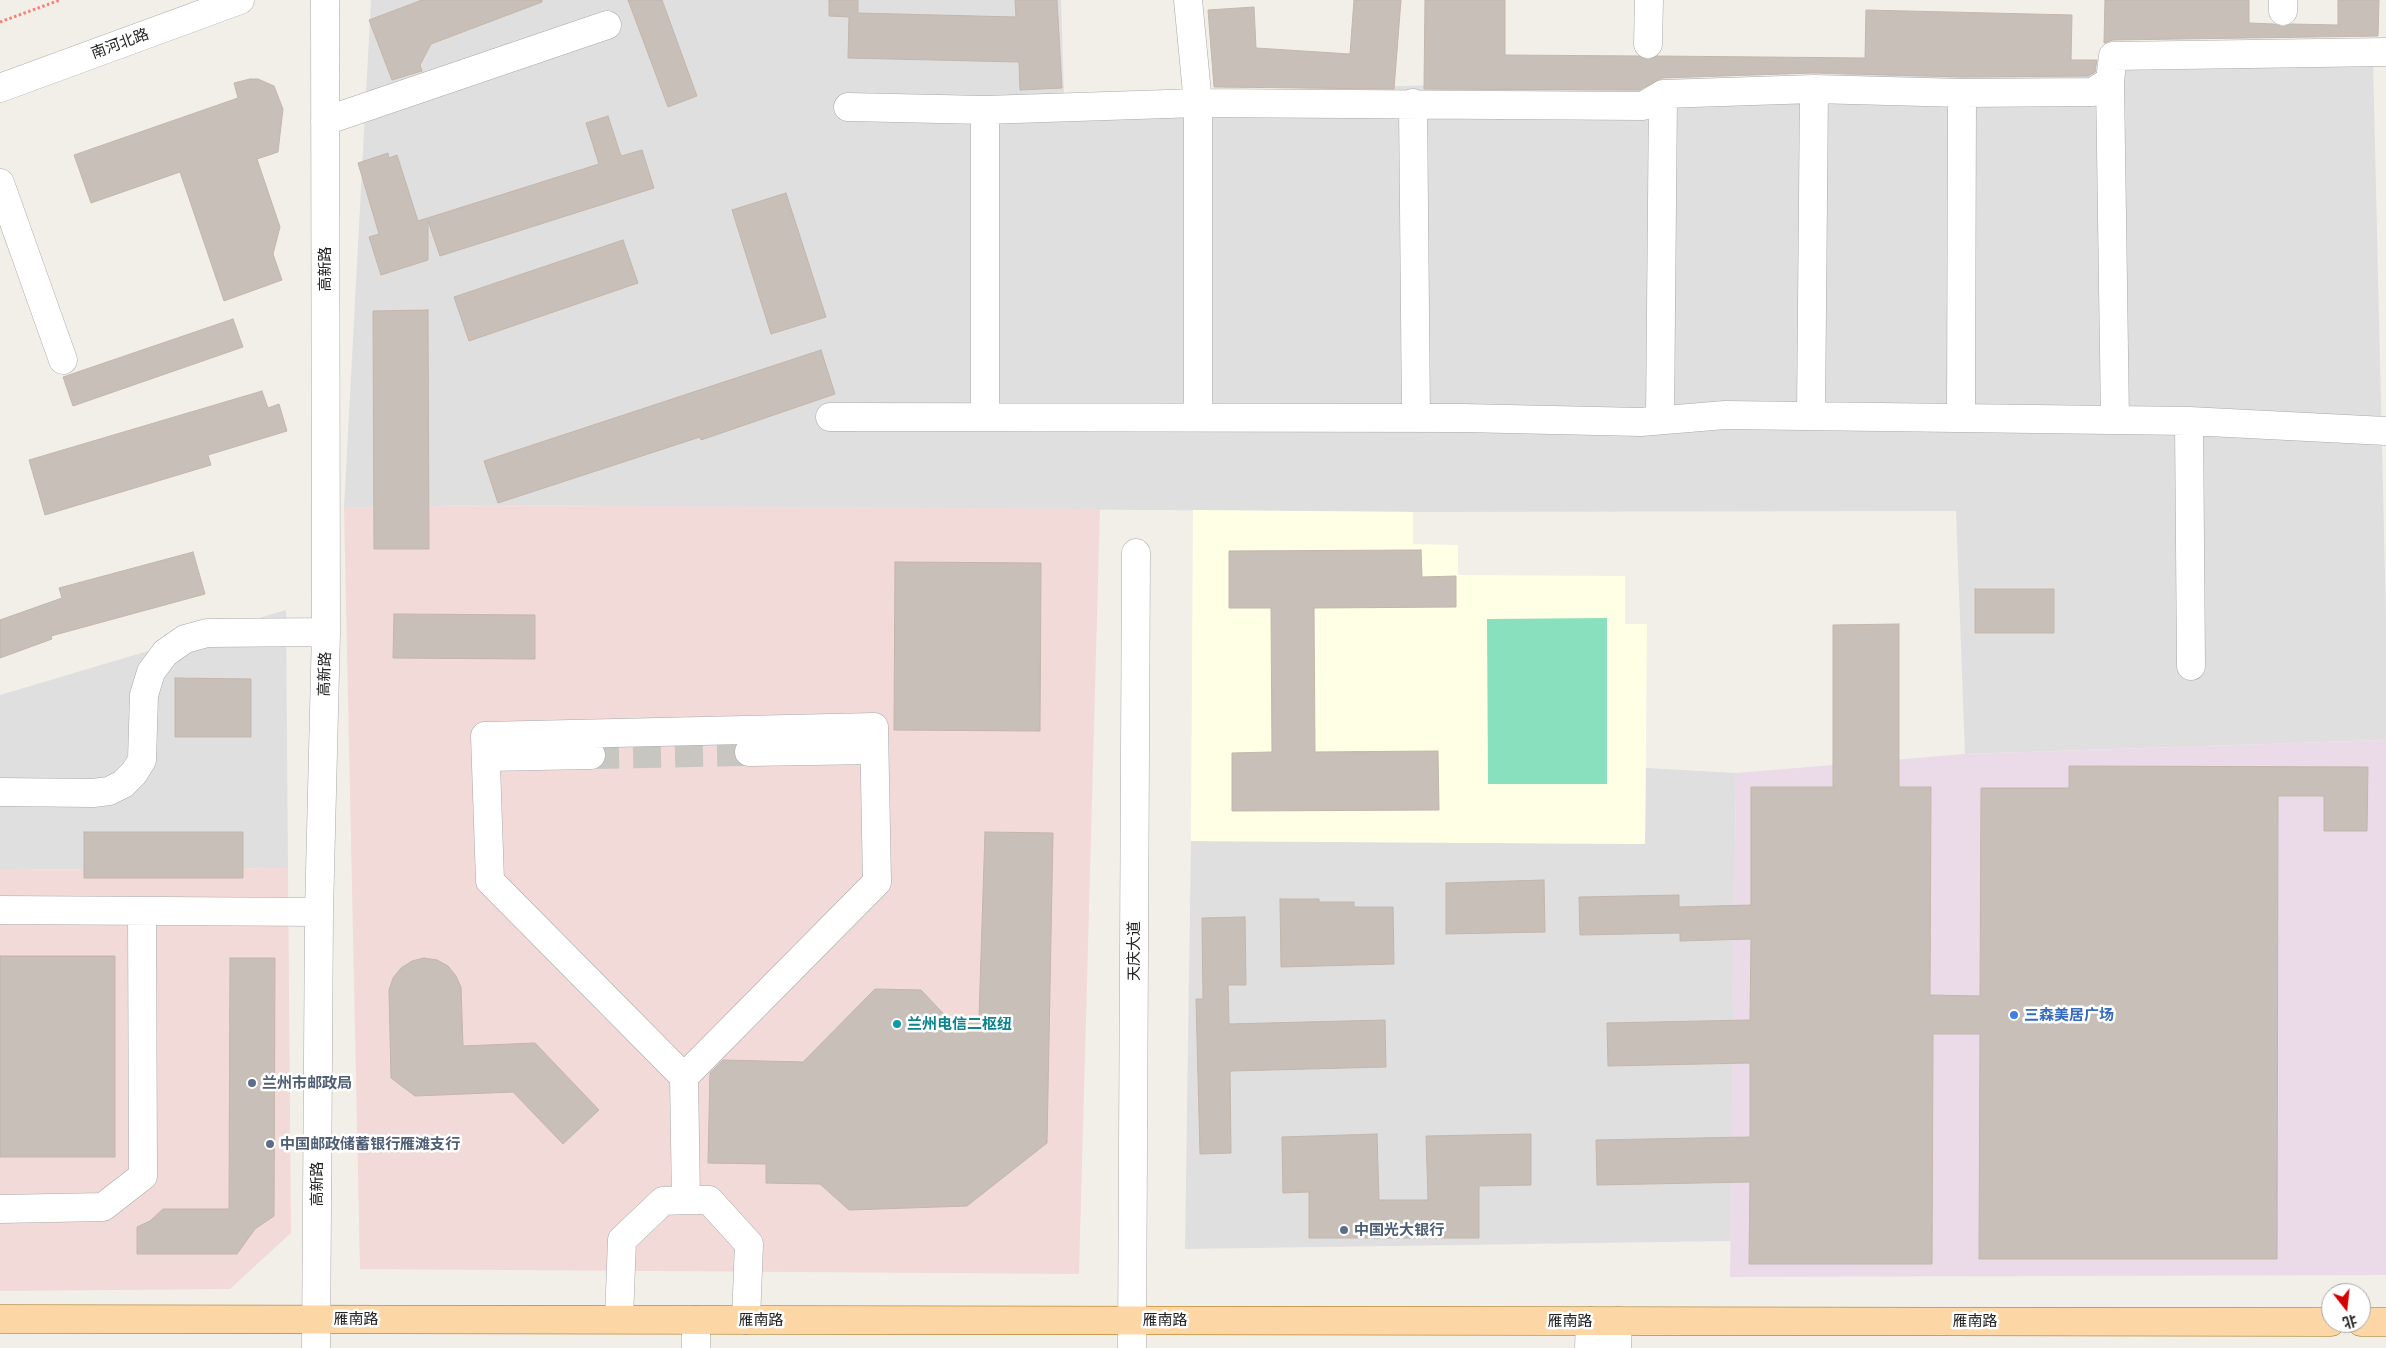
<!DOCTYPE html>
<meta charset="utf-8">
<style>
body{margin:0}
#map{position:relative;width:2386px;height:1348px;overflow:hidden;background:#f2efe9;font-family:Mulish,"Noto Sans SC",sans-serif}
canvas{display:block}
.north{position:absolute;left:2321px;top:1283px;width:50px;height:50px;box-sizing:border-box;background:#fff;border:1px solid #a7a7a7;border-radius:50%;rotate:164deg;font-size:14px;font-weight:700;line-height:20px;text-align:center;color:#222}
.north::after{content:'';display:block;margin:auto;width:18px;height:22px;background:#d40000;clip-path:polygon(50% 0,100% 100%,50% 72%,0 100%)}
</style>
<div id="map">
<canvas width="2386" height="1348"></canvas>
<div class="north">北</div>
</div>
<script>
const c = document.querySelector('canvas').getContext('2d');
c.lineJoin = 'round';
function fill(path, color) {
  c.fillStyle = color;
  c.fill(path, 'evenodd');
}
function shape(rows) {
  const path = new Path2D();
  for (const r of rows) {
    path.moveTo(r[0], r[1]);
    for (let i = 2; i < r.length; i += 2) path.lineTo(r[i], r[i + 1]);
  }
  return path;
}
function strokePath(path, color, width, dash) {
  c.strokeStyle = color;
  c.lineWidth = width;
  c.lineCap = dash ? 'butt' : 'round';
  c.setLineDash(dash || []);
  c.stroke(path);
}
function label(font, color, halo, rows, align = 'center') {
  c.font = font + ' Mulish,"Noto Sans SC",sans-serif';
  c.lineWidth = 5;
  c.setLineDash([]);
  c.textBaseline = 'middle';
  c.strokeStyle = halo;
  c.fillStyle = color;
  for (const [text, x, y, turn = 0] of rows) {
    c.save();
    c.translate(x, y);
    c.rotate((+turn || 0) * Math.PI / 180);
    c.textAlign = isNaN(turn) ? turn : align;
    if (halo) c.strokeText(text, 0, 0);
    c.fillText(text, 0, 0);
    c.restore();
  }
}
fill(shape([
 [371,0,1061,0,1064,95,2373,60,2386,619,2386,740,1965,754,1956,511,1413,512,482,505,344,508],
 [286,610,288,868,0,870,0,695],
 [1646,768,1736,773,1731,1241,1185,1249,1191,841,1645,844]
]), '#e0dfdf');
fill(shape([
 [482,505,1100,509,1079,1274,360,1269,344,508],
 [288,868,291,1233,230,1289,0,1291,0,870]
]), '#f2dad9');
fill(shape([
 [2386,740,2386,1275,1730,1277,1736,773,1965,754]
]), '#ebdbe8');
fill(shape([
 [1193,510,1413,512,1413,544,1458,545,1458,575,1625,576,1625,624,1647,624,1645,844,1191,841]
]), '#ffffe5');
fill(shape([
 [1607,618,1607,784,1488,784,1487,619]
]), '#88e0be');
const building = shape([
 [422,0,542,0,542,2,431,44,420,65,422,71,392,80,369,20,422,0],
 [628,0,662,0,697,96,668,107,628,0],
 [829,0,858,0,858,13,1016,17,1015,0,1057,0,1062,88,1020,90,1019,62,848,58,849,17,829,16,829,0],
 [1354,0,1401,0,1394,89,1214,87,1208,10,1254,7,1256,48,1350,54,1354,0],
 [1425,0,1505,0,1505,55,1639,56,1648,60,1657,56,1865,58,1866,10,2072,15,2071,60,2097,60,2095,72,2088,76,1962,77,1814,73,1662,78,1639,90,1424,89,1425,0],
 [2105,0,2249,0,2249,23,2274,24,2283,27,2291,24,2338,25,2338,0,2379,0,2378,36,2113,40,2104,43,2105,0],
 [250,79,258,79,274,86,283,109,278,152,257,159,280,227,273,254,282,280,224,301,180,172,91,203,74,155,238,98,234,83,250,79],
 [608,116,621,156,642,150,654,188,440,256,428,221,428,260,381,275,369,237,379,234,358,163,388,153,389,158,397,155,418,221,599,164,586,123,608,116],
 [786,193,826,317,771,334,732,210,786,193],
 [623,240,638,283,469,341,454,297,623,240],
 [428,310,429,549,374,549,373,311,428,310],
 [233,319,243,347,73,406,63,377,233,319],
 [821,350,835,394,701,440,700,437,498,503,484,461,821,350],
 [262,391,268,408,279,404,287,431,208,455,211,465,45,515,29,460,262,391],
 [1421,550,1422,577,1456,576,1456,607,1314,608,1315,752,1438,751,1439,810,1232,811,1232,753,1272,752,1271,608,1229,608,1229,551,1421,550],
 [193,552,205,594,51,636,52,639,0,658,0,620,62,598,59,588,193,552],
 [895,562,1041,563,1040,731,894,730,895,562],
 [1975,589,2054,589,2054,633,1975,633,1975,589],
 [394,614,535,615,535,659,393,658,394,614],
 [1899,624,1899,787,1931,787,1930,995,1980,996,1981,788,2069,788,2069,766,2368,767,2367,831,2324,831,2324,796,2278,796,2277,1259,1979,1259,1980,1034,1933,1034,1932,1264,1749,1264,1750,1182,1597,1185,1596,1140,1750,1137,1750,1063,1608,1066,1607,1023,1750,1020,1751,939,1680,941,1680,933,1580,935,1579,897,1679,895,1679,907,1751,905,1751,787,1833,787,1833,625,1899,624],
 [175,678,251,679,251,737,175,737,175,678],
 [84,832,243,832,243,878,84,878,84,832],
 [985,832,1053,833,1047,1143,967,1206,849,1210,820,1184,766,1183,766,1164,708,1163,710,1073,723,1060,803,1062,875,989,921,990,958,1029,979,1018,985,832],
 [1544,880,1545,932,1446,934,1446,883,1544,880],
 [1280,899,1319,899,1319,902,1354,902,1354,907,1393,907,1394,964,1281,967,1280,899],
 [1245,917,1246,985,1228,985,1229,1024,1385,1020,1386,1067,1230,1071,1231,1153,1200,1154,1196,999,1203,999,1202,918,1245,917],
 [0,956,115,956,115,1157,0,1157,0,956],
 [230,958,275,958,274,1216,255,1229,237,1254,137,1254,137,1227,150,1221,163,1209,229,1209,230,958],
 [424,958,437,960,448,966,456,976,461,987,463,1046,535,1043,599,1110,563,1144,513,1092,415,1096,391,1078,389,990,393,978,401,968,412,961,424,958],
 [1377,1134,1379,1200,1428,1200,1426,1136,1531,1134,1531,1185,1479,1186,1479,1238,1309,1238,1309,1192,1283,1193,1282,1137,1377,1134]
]);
fill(building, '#c7bfb8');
strokePath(building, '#c4b6ab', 1);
strokePath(shape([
 [591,755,749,752]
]), '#c8c6c1', 28, [28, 14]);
const minor = shape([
 [1188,0,1198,103,1643,106,1663,94,1814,89,1962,93,2093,92,2110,81,2113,56,2386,52],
 [2283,11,2283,0],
 [1648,44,1649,0],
 [2110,81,2115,420],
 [0,88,240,0],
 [1413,103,1416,418],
 [848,107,985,110,1198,103,1198,417],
 [985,110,985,417],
 [325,121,607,25],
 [0,183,63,360],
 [1811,416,1814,89],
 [830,417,1463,418,1641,422,1725,415,2189,421,2386,431],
 [1961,418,1962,93],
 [1660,420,1663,94],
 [2189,421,2191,666],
 [874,727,877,882,684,1077,490,881,485,736,874,727],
 [749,752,874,750],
 [486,757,591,755],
 [0,792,93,793,109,791,123,784,134,773,142,760,144,695,151,672,165,653,185,639,207,633,326,632],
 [0,910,319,912],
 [684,1077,686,1200],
 [0,1209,103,1207,143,1176,142,911],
 [619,1319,622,1240,663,1201,686,1200,709,1200,749,1244,746,1320],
 [696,1320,696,1348],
 [316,1348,319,912,326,632,325,0],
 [1132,1348,1136,553],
 [1589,1348,1590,1321],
 [1617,1348,1618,1321]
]);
const major = shape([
 [0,1319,2331,1322],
 [2361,1322,2386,1322]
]);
strokePath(minor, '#a9a9a9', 29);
strokePath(major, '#a06b00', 29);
strokePath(shape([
 [0,22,60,0]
]), '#fa8072', 3, [2.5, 2.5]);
strokePath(minor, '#fff', 28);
strokePath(major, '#fcd6a4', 28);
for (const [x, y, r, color] of [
 [2014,1015,5,"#3f7fe0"],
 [897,1024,5,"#0f9aa8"],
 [252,1083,5,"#5c6f8a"],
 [270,1144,5,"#5c6f8a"],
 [1344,1230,5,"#5c6f8a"]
]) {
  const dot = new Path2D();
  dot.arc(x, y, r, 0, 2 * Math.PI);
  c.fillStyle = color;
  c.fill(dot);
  strokePath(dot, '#fff', 2);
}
label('15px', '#222', '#fff', [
 ["南河北路",120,44,-20],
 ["高新路",325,269,-90],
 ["高新路",325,674,-88],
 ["天庆大道",1134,951,-90],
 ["高新路",317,1184,-90],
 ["雁南路",356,1319],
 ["雁南路",761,1320],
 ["雁南路",1165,1320],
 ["雁南路",1570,1321],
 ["雁南路",1975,1321]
]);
label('bold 15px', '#366cbe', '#fff', [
 ["三森美居广场",2024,1015]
], 'left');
label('bold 15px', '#0d838f', '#fff', [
 ["兰州电信二枢纽",907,1024]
], 'left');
label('bold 15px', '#4e5e75', '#fff', [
 ["兰州市邮政局",262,1083],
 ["中国邮政储蓄银行雁滩支行",280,1144],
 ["中国光大银行",1354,1230]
], 'left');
</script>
